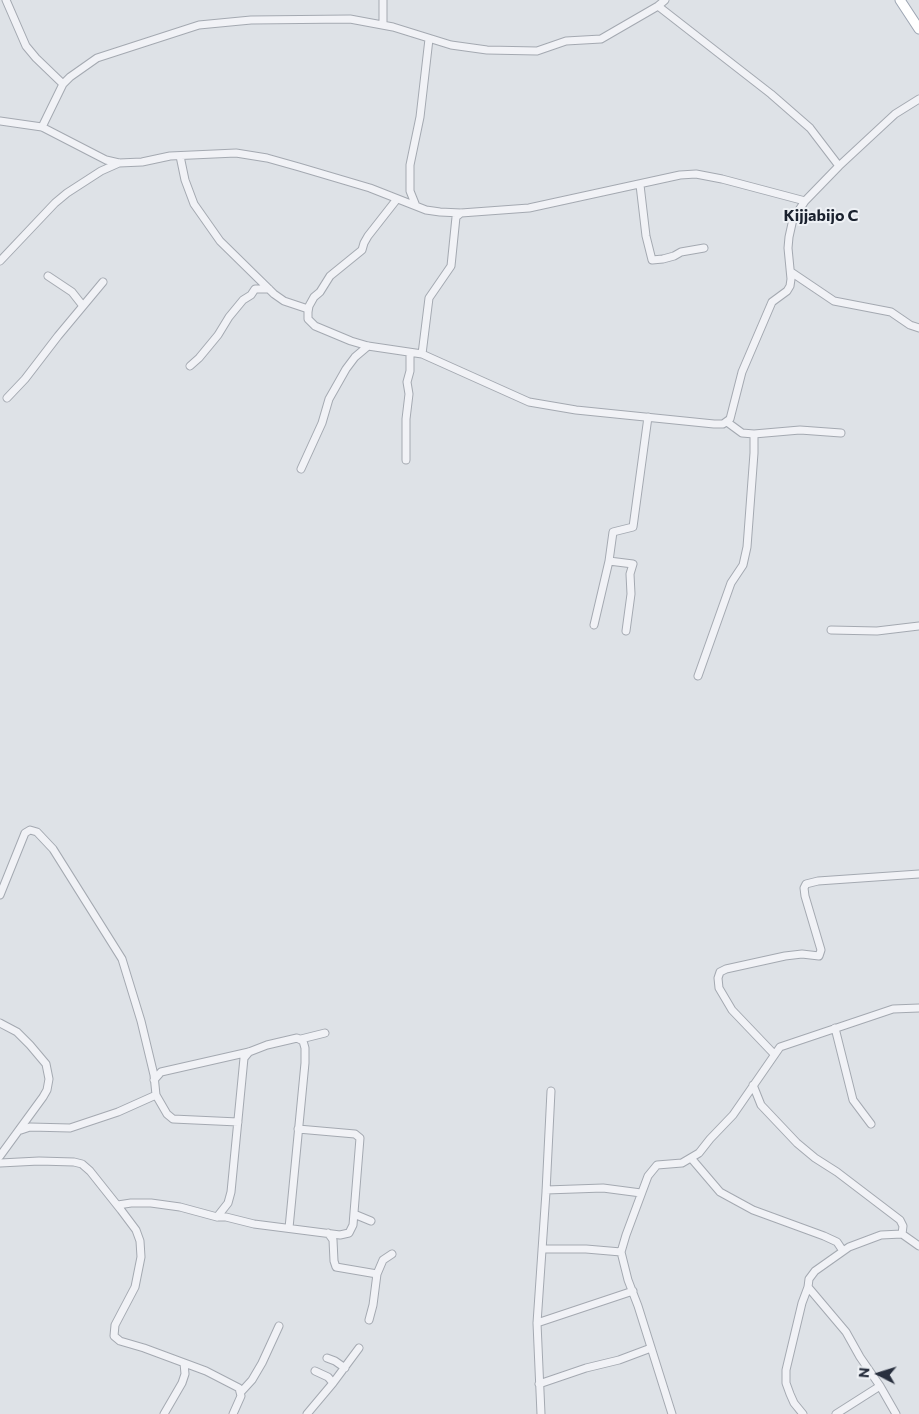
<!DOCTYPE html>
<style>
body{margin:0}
#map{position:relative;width:919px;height:1414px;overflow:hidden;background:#dee2e7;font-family:Commissioner,sans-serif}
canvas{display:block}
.north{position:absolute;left:854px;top:1349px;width:50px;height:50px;-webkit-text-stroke:4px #eef1f5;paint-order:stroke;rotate:275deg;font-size:14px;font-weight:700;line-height:20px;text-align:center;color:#282f3e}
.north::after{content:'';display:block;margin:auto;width:18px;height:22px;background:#282f3e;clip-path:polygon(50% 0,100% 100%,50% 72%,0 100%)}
</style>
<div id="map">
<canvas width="919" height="1414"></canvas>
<div class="north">N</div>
</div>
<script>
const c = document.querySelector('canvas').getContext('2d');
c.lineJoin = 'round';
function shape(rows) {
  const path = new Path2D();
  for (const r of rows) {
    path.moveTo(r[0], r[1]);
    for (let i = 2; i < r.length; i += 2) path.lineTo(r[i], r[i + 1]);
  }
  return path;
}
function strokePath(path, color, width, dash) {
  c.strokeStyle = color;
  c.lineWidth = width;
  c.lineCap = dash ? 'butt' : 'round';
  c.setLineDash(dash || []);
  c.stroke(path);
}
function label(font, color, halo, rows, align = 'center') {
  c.font = font + ' Commissioner,sans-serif';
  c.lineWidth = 4;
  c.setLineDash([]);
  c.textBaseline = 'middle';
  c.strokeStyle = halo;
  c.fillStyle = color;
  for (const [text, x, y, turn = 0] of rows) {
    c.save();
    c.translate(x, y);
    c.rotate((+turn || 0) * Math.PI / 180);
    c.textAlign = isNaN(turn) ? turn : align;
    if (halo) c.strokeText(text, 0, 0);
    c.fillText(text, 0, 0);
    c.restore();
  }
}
const minor = shape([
 [6,0,26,46,36,58,63,84],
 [658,6,771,94,810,128,839,166],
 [383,23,383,0],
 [0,121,42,127,106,160,119,163,142,162,170,156,236,153,267,158,299,167,370,188,426,210,440,212,461,213,529,208,680,175,696,174,722,179,805,201,839,166,895,114,919,99],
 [42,127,63,84,70,77,97,58,199,25,251,20,350,19,393,27,451,45,487,50,537,51,566,41,601,39,658,6,665,0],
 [180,156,185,180,194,204,220,241,274,294,284,301,308,309],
 [640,185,646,236,652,260,663,259,674,256,681,252,704,248],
 [397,199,368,236,364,243,362,250,330,276,320,292,314,297,309,306,308,312,308,319,315,326,351,341,368,346,422,354,529,402,576,410,714,424,723,424,730,419,742,372,772,302,787,291,790,286,791,279,788,248,789,237,793,219,805,201],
 [416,206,410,191,410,165,420,117,429,39],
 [0,261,55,203,67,193,101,171,119,163],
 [791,272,834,301,891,312,910,325,919,328],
 [48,276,72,292,83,306],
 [422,354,429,298,451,266,456,217,461,213],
 [190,366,199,358,218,335,229,317,243,300,251,295,255,289,269,289],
 [7,398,25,379,58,336,103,282],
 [727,422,742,433,754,434,800,430,841,433],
 [406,460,406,419,409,394,407,382,410,371,410,353],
 [301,469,322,423,329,399,346,369,355,357,368,346],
 [594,625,609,561],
 [831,630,877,631,919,626],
 [626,631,631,594,630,574,633,564,609,561,613,532,633,527,648,417],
 [698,676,731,583,743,565,747,547,754,453,754,434],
 [0,895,25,833,30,830,37,832,53,849,122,959,141,1021,154,1075,156,1095,167,1114,173,1119,238,1122],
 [0,1023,17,1032,30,1045,46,1064,49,1079,47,1090,43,1097,0,1156],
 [835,1028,853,1100,871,1124],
 [301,1039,325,1033],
 [774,1054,732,1010,719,988,718,978,720,972,726,969,785,956,802,954,819,956,821,950,805,896,804,888,806,884,818,881,919,874],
 [154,1080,161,1072,249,1052,267,1045,297,1038,303,1041,305,1048,305,1063,289,1228],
 [753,1085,761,1105,797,1143,815,1158,837,1172,900,1220,903,1226,902,1234],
 [21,1130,30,1127,70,1128,118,1112,156,1095],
 [691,1158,720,1192,753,1210,824,1236,837,1242,843,1251],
 [0,1163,39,1161,74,1162,82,1164,90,1171,121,1210,136,1230,140,1241,141,1257,135,1287,115,1325,114,1336,120,1341,144,1348,206,1371,239,1388,241,1396,233,1414],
 [546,1190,603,1188,641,1193],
 [118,1205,131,1203,151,1203,180,1207,217,1217,226,1217,254,1224,340,1235,349,1233,353,1225,360,1138,355,1134,298,1129],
 [354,1214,371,1221],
 [217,1217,228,1203,231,1192,244,1058,249,1052],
 [328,1233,333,1240,334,1261,336,1267,377,1274,373,1305,369,1320],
 [542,1249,586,1249,621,1252],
 [377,1274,383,1260,392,1254],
 [808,1287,846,1332,860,1357,880,1386,896,1414],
 [537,1323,633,1291],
 [327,1358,335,1361,345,1368],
 [333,1383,359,1348],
 [539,1384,586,1368,619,1360,651,1348],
 [241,1392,252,1380,262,1363,279,1326],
 [164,1414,182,1383,185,1374,184,1363],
 [307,1414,333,1383,328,1377,315,1371],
 [541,1414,537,1323,546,1192,551,1091],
 [672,1414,638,1306,628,1280,621,1252,626,1235,648,1176,657,1165,682,1163,699,1153,710,1139,733,1115,780,1047,893,1009,919,1008],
 [803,1414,794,1403,790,1394,786,1383,786,1370,802,1303,808,1287,809,1279,815,1271,849,1247,881,1235,902,1234,919,1246],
 [836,1414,880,1386]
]);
const major = shape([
 [900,0,919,29]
]);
strokePath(minor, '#a4a9b1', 9);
strokePath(major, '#9ea6b3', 11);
strokePath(minor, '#f1f2f6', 7);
strokePath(major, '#fff', 9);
label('bold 16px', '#1a212e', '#eef1f5', [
 ["Kijjabijo C",821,216]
]);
</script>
